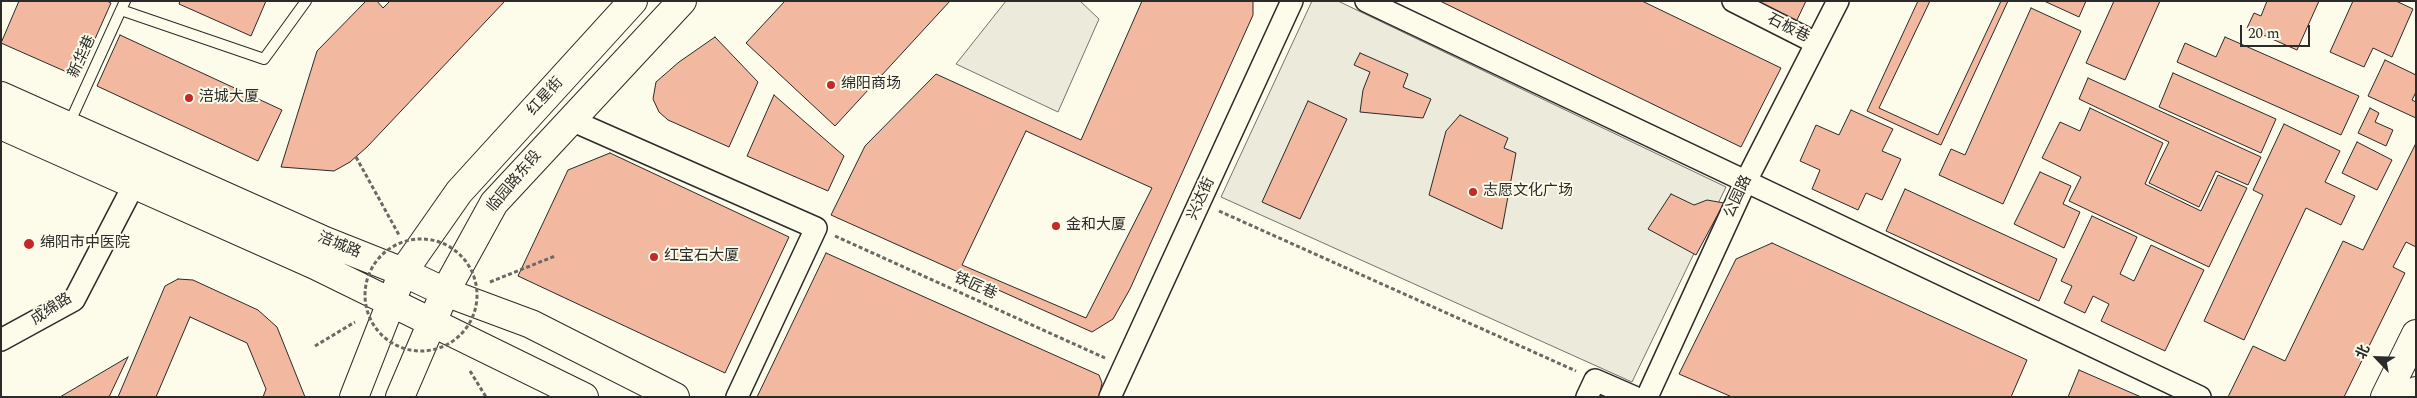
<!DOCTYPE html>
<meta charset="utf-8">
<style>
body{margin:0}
#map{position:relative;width:2417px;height:398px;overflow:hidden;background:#fdfbea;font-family:Spectral,"Noto Sans SC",serif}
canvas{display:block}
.frame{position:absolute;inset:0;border:2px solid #2b2b2b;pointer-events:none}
.north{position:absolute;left:2352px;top:333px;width:50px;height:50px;-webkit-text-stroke:4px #fdfbea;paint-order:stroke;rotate:294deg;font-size:14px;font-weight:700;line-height:20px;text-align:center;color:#2b2b2b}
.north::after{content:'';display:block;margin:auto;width:18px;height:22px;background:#2b2b2b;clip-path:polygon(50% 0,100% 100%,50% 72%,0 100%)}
.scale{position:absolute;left:2240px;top:25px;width:70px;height:22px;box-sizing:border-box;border:2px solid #2b2b2b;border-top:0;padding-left:6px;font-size:15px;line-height:18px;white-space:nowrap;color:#2b2b2b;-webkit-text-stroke:4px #fdfbea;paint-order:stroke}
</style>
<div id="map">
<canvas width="2417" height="398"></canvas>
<div class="frame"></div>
<div class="north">北</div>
<div class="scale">20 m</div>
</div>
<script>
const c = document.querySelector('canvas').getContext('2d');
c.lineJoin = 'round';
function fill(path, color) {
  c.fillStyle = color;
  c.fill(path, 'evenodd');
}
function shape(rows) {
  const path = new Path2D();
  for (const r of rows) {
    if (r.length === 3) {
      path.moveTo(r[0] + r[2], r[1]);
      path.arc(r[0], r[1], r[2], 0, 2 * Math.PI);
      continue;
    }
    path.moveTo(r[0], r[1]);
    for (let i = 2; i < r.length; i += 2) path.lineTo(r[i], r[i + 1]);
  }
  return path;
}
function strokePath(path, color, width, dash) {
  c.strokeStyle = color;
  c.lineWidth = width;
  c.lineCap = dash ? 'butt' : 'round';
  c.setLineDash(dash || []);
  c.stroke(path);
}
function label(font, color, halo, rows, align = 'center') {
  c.font = font + ' Spectral,"Noto Sans SC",serif';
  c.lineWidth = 4;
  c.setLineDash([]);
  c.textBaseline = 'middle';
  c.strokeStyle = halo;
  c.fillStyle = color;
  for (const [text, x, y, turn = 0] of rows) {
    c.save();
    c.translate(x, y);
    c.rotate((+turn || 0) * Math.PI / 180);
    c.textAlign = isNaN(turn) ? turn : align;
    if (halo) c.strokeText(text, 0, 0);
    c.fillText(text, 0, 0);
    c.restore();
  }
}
const parking = shape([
 [1006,1,1080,1,1099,19,1058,112,956,64,1006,1],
 [1312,1,1338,1,1726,187,1632,382,1221,197,1312,1]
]);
fill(parking, '#eceadb');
strokePath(parking, '#74746e', 1);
const building = shape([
 [19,1,107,1,111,3,78,77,1,43,19,1],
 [180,1,266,1,251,36,179,4,180,1],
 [366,1,377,1,383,8,390,1,505,1,367,147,350,162,334,171,281,167,317,51,366,1],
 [785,1,950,1,835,126,746,43,785,1],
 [1142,1,1253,1,1253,15,1130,289,1113,319,1092,332,831,215,865,146,936,74,1081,140,1142,1],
 [1440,1,1642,1,1781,68,1741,147,1440,1],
 [1753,1,1806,1,1796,22,1753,1],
 [1918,1,2008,1,1941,145,1867,111,1918,1],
 [1930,1,2001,1,1938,135,1879,108,1930,1],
 [2044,1,2086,1,2079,17,2044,1],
 [2114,1,2160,1,2125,80,2086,63,2114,1],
 [2267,1,2319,1,2297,50,2247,28,2254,13,2261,16,2267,1],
 [2353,1,2396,1,2413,9,2392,57,2373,48,2364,67,2330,52,2353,1],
 [2031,8,2081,31,2003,204,1939,175,1951,149,1965,155,2031,8],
 [120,35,282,110,258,161,97,86,120,35],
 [715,37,758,82,729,147,668,120,659,112,653,99,656,82,679,62,715,37],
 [2225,37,2359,96,2341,135,2177,62,2185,43,2216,57,2225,37],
 [1360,53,1408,74,1403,87,1431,99,1423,118,1360,112,1363,90,1370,72,1354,65,1360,53],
 [2385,60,2416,75,2416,92,2412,100,2416,102,2416,118,2368,96,2385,60],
 [2173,73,2276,119,2261,153,2159,107,2173,73],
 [2088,78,2261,157,2248,185,2216,171,2199,207,2149,183,2169,142,2079,99,2088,78],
 [774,95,844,156,828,191,747,156,774,95],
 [1308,101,1347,119,1300,219,1262,202,1308,101],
 [2090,108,2163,143,2145,184,2201,211,2218,175,2247,188,2209,267,2069,201,2081,177,2042,158,2060,122,2080,131,2090,108],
 [2370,108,2379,113,2375,122,2393,130,2386,146,2358,133,2370,108],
 [1851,110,1893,129,1882,151,1901,159,1882,200,1866,193,1858,210,1812,189,1820,170,1800,161,1816,125,1839,135,1851,110],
 [1460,115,1508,138,1504,148,1516,153,1502,229,1429,195,1446,131,1460,115],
 [2284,124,2340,151,2325,182,2355,196,2341,225,2306,208,2244,340,2204,321,2263,195,2253,190,2284,124],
 [1026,131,1152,188,1086,318,962,265,1026,131],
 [2357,142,2392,160,2377,190,2342,173,2357,142],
 [2416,143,2416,247,2406,242,2393,267,2405,273,2344,397,2228,397,2253,346,2285,361,2343,241,2363,250,2416,143],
 [610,153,789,237,725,373,518,276,568,170,610,153],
 [2040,172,2071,186,2063,204,2080,212,2064,248,2014,224,2040,172],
 [1905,189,2057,259,2039,301,1886,231,1905,189],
 [1671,194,1694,205,1707,200,1724,203,1696,255,1648,229,1671,194],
 [2092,216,2137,237,2120,274,2134,281,2151,245,2204,270,2165,351,2101,321,2109,304,2093,296,2085,313,2064,303,2072,286,2061,281,2092,216],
 [1772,243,2027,360,2011,397,1732,397,1679,374,1736,259,1772,243],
 [826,253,1099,375,1102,383,1099,397,757,397,826,253],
 [178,279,193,280,258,310,277,327,305,397,118,397,165,286,178,279],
 [190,317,247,343,266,389,263,397,156,397,190,317],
 [128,357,109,397,60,397,128,357],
 [2079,370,2141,397,2068,397,2079,370]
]);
fill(building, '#f2b8a0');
strokePath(building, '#2b2b2b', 1);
const lane = shape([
 [121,10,264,59,306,1],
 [69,124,125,1]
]);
const street = shape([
 [1366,1,2200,397],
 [1733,1,1816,43],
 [571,120,816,228,737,397],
 [1,340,74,300,141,171],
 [1110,397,1292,1],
 [1587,397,1595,380,1634,397],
 [1647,397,1746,181,1838,1]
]);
const secondary = shape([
 [1,96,325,241,403,272,445,292,531,324,675,397],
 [1,125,315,265,584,397],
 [354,397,403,272,459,192,633,1],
 [400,397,445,292,494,203,682,1],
 [2385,397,2416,334],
 [2413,397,2416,391]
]);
strokePath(lane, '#2b2b2b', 12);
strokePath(street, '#2b2b2b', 24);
strokePath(secondary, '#2b2b2b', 30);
strokePath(shape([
 [356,157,399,235],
 [1219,211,1576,371],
 [835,236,1105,358],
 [490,282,555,256],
 [315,346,355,322],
 [470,371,486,397]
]), '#6a6964', 3, [4, 2.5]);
strokePath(lane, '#fdfbea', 10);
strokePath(street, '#fdfbea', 21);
strokePath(secondary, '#fdfbea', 28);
strokePath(shape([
 [421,295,56]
]), '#6a6964', 3, [4, 2.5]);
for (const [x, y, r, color] of [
 [831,85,5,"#c62828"],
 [189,98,5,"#c62828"],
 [1473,192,5,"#c62828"],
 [1056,226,5,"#c62828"],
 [29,244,6,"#c62828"],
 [654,257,5,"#c62828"]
]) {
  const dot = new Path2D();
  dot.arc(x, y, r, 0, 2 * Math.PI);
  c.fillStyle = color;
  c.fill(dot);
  strokePath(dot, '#fdfbea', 2);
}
label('15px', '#2b2b2b', '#fdfbea', [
 ["石板巷",1788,29,27],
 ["新华巷",83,57,-65],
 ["红星街",546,97,-48],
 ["临园路东段",515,182,-50],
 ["公园路",1739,197,-65],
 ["兴达街",1202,199,-65],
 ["涪城路",339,246,22],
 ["铁匠巷",975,287,24],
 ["成绵路",52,310,-33]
]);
label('15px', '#2b2b2b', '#fdfbea', [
 ["绵阳商场",841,85],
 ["涪城大厦",199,98],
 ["志愿文化广场",1483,192],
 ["金和大厦",1066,226],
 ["绵阳市中医院",40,244],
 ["红宝石大厦",664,257]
], 'left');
</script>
